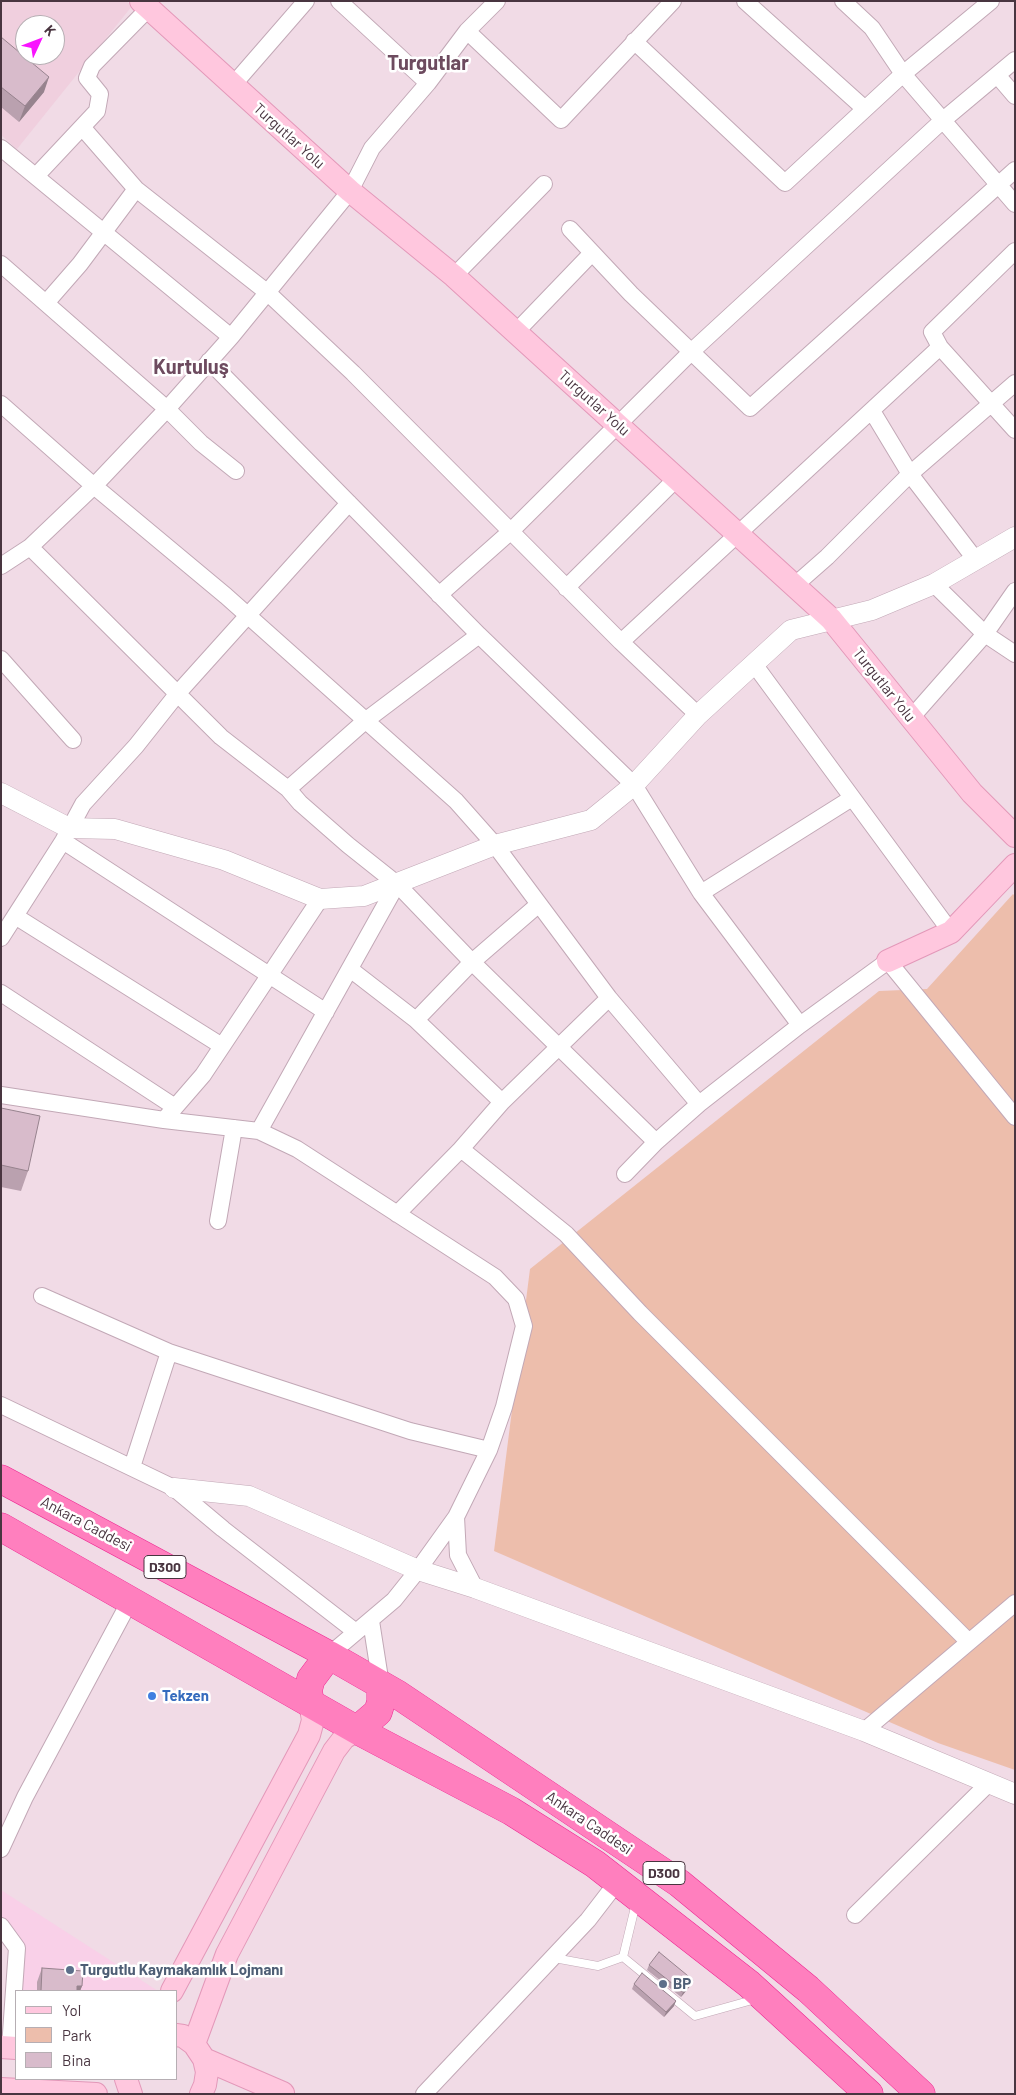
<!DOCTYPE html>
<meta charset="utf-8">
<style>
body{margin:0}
#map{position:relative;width:1016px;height:2095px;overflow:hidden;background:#f5e7ee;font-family:Barlow,sans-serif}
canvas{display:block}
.frame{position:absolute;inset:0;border:2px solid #493540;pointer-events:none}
.legend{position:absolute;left:15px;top:1990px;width:162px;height:90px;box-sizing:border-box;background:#fff;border:1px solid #b6aeb3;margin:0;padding:6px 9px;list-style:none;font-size:15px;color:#493540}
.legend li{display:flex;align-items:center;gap:10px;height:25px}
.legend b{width:25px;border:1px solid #b6aeb3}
.north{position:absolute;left:15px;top:15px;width:50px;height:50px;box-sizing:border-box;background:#fff;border:1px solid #b6aeb3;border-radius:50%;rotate:47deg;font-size:14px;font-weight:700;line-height:20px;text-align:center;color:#493540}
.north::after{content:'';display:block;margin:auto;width:18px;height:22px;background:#f914ff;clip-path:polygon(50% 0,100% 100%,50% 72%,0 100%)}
</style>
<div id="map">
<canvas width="1016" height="2095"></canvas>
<div class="frame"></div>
<ul class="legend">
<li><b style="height:6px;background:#ffc7de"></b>Yol</li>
<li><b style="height:14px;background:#edbeac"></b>Park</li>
<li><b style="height:14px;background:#d8bbcb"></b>Bina</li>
</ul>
<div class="north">K</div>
</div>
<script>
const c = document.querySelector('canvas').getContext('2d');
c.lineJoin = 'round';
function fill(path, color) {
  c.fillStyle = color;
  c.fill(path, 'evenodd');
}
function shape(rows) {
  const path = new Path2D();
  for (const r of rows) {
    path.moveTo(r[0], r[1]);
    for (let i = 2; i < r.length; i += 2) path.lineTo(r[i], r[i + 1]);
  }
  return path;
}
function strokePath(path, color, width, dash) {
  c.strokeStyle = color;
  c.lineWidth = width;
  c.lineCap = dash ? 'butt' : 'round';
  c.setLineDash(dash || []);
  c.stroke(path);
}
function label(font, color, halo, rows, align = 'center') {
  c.font = font + ' Barlow,sans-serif';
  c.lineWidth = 5;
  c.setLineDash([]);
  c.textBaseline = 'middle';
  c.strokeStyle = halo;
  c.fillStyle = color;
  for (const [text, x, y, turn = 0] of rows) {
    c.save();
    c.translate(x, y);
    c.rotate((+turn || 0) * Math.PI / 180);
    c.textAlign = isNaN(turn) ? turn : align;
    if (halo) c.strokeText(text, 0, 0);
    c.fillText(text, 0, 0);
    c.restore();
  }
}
fill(shape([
 [1,1,1015,1,1015,892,1013,894,1015,896,1015,2094,1,2094],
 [25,25,55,25,55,55,25,55],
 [16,1991,176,1991,176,2079,16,2079]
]), '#f1dbe6');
fill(shape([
 [1,1890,158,1991,16,1991,17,1948,1,1926]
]), '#f9d0e8');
fill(shape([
 [1,1,126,1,132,6,17,149,1,135],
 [25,25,55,25,55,55,25,55]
]), '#f0cfde');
fill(shape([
 [1013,894,1015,896,1015,1770,938,1743,494,1551,530,1269,879,991,927,989]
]), '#edbeac');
const service = shape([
 [636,1903,623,1957,695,2016,756,1999],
 [554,1958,598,1966,623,1957]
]);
const minor = shape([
 [339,1,428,83],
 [745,1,865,109],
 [843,1,872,28,903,74,1015,204],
 [467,31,561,120,673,1],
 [634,41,785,183,903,74,991,1],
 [997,75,1015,96],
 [233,85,306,1],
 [82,127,136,189,268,293,353,373,621,642,698,715],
 [1,148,231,337],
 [36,176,97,111,100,94,87,78,92,66,149,8],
 [570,229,631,294,750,408,1015,170],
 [1015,251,932,332,940,347,1015,430],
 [1,264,167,409,201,443,236,471],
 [454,276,544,184],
 [46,303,80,264,136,189],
 [516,332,592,253],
 [209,361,479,635,634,785,701,893,800,1025],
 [1,404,94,486,226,596,456,801,495,845,609,998,699,1104],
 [872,411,910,474,975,559],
 [30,547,221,737,288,789,300,803,348,845,397,884,259,1131],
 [1,566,30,547,94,486,167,409,231,337,350,191,372,148,428,83,467,31,497,1],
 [934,584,985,634,1015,654],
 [794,586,827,557,910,474,1015,383],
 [566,588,676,479],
 [439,595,510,532,692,351,942,121,1015,60],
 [621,642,940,347],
 [1,659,73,740],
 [754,664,951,932],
 [911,718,985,634,1015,591],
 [288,789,365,721,479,635],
 [63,841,326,1012],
 [397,884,472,962,656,1142],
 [701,893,852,798],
 [15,916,222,1046],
 [1,938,63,841,83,804,136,746,178,693,349,503],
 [350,969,416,1020,502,1102],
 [1,993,175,1107],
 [416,1020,472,962,539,904],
 [1,1095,164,1120,259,1131,297,1149,495,1277,516,1299,524,1326,504,1407,489,1450,456,1517,418,1570,394,1600,329,1655],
 [164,1120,203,1075,320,899],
 [461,1149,566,1234,640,1313,969,1642],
 [625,1174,656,1142,699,1104,800,1025,888,961,1015,1117],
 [397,1214,461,1149,502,1102,609,998],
 [218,1221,234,1128],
 [42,1296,169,1352,410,1431,489,1450],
 [1,1405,174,1488,223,1529,356,1632],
 [132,1467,169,1352],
 [456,1517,458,1555,475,1588],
 [371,1621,381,1685],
 [864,1731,1015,1603],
 [1,1849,25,1797,131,1599],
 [855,1915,988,1784],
 [1,1926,17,1948,10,2047],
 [424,2094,588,1920,618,1881]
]);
const tertiary = shape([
 [1,793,69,828,115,829,224,860,320,899,364,896,495,845,591,820,634,785,698,715,791,630,872,610,934,584,1015,537],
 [174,1488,249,1496,418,1570,475,1588,864,1731,1015,1794]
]);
const secondary = shape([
 [141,1,350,191,454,276,831,619,972,793,1015,836],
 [888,961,951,932,1015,865],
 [172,1991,309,1735,313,1720,310,1703],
 [176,2035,183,2036,194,2044,204,2059,207,2072,205,2085,201,2094],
 [194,2044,227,1954,334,1751,344,1738,357,1730],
 [1,2047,16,2048],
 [204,2059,283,2093],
 [126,2079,131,2094],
 [1,2089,96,2094]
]);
const trunk = shape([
 [1,1479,329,1655],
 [1,1527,357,1730,378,1712,381,1702,381,1685],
 [310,1703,308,1690,311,1679,329,1655,397,1694,679,1883,808,1989,921,2094],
 [357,1730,511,1811,595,1864,749,1984,869,2094]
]);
strokePath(service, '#c2a8b6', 9);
strokePath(minor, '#c2a8b6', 18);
strokePath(tertiary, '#c2a8b6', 21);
strokePath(secondary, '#e398b9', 24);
strokePath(trunk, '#ed2993', 29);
strokePath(service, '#fff', 8);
strokePath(minor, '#fff', 16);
strokePath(tertiary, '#fff', 20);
strokePath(secondary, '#ffc7de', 22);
strokePath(trunk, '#ff7fbe', 28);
fill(shape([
 [1,37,44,92,19,122,1,107],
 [1,1108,28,1171,21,1191,1,1187],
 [649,1965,691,1985,681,1997,647,1970],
 [42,1968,82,1986,80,1991,37,1991,37,1982],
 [634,1984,674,2006,664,2017,632,1989]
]), '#baa1af');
fill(shape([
 [49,77,44,92,19,122,25,106],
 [693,1980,691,1985,681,1997,683,1992],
 [77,1986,82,1986,80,1991,76,1991],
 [676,2001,674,2006,664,2017,666,2012]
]), '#97838e');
const building = shape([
 [1,37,49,77,25,106,1,87,1,37],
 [1,1108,40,1116,28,1171,1,1165,1,1108],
 [659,1952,693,1980,683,1992,649,1965,659,1952],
 [42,1968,83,1971,82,1986,77,1986,77,1991,41,1991,42,1968],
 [642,1973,676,2001,666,2012,634,1984,642,1973]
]);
fill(building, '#d8bbcb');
strokePath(building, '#97838e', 1);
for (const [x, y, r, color] of [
 [152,1696,5,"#3f7fe0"],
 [70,1970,5,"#5c6f8a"],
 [663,1984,5,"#5c6f8a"]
]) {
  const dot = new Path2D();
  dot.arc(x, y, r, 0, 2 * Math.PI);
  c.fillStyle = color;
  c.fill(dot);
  strokePath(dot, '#fff', 2);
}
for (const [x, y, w] of [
 [165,1567,42],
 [664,1873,42]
]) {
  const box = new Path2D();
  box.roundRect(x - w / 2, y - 11.5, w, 23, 4);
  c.fillStyle = '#fff';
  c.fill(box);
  strokePath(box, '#493540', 1);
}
label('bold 14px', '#493540', null, [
 ["D300",165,1567],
 ["D300",664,1873]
]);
label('15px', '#493540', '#fff', [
 ["Turgutlar Yolu",289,136,42],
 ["Turgutlar Yolu",594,403,42],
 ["Turgutlar Yolu",884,685,51],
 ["Ankara Caddesi",86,1524,28],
 ["Ankara Caddesi",589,1823,34]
]);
label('bold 15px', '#366cbe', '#fff', [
 ["Tekzen",162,1696]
], 'left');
label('bold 15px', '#4e5e75', '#fff', [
 ["Turgutlu Kaymakamlık Lojmanı",80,1970],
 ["BP",673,1984]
], 'left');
label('bold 20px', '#6d4b5f', '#fff', [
 ["Turgutlar",428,63],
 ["Kurtuluş",191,367]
]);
</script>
